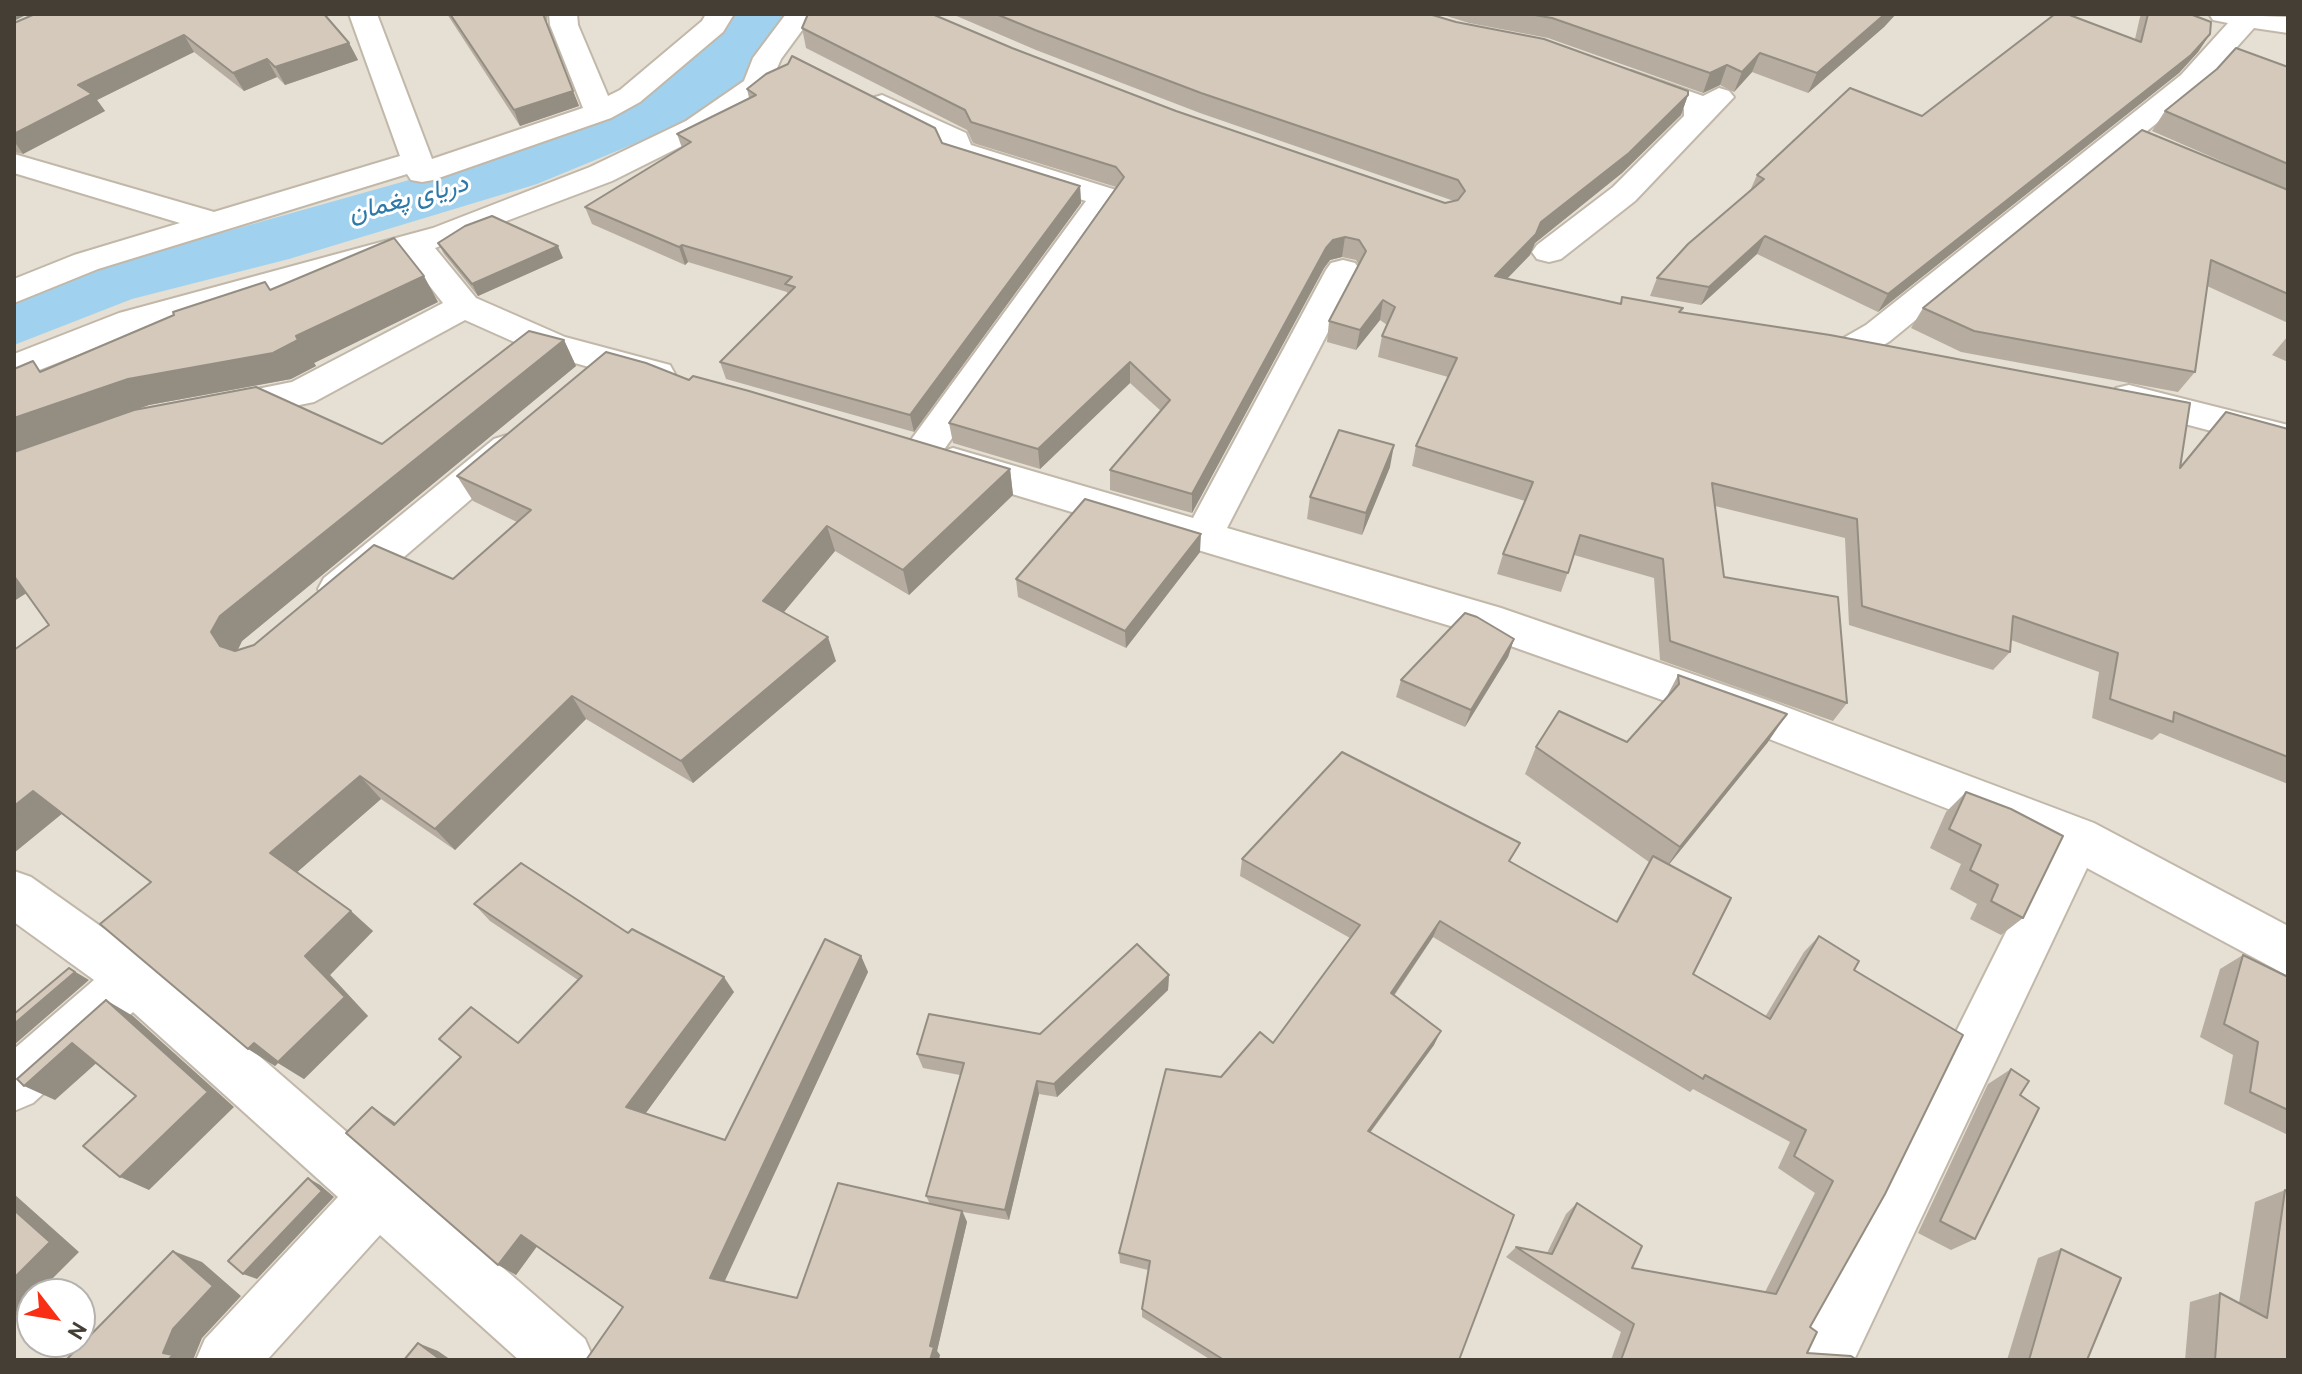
<!DOCTYPE html>
<meta charset="utf-8">
<style>
body{margin:0}
#map{position:relative;width:2302px;height:1374px;overflow:hidden;background:#f2eee5;font-family:Overpass,sans-serif}
canvas{display:block}
.frame{position:absolute;inset:0;border:16px solid #453e34;pointer-events:none}
.north{position:absolute;left:16px;top:1278px;width:80px;height:80px;box-sizing:border-box;background:#fff;border:2px solid #b5b2ae;border-radius:50%;rotate:121deg;font-size:22px;font-weight:700;line-height:32px;text-align:center;color:#453e34}
.north::after{content:'';display:block;margin:auto;width:28px;height:36px;background:#f92f15;clip-path:polygon(50% 0,100% 100%,50% 72%,0 100%)}
</style>
<div id="map">
<canvas width="2302" height="1374"></canvas>
<div class="frame"></div>
<div class="north">N</div>
</div>
<script>
const c = document.querySelector('canvas').getContext('2d');
c.lineJoin = 'round';
function fill(path, color) {
  c.fillStyle = color;
  c.fill(path, 'evenodd');
}
function shape(rows) {
  const path = new Path2D();
  for (const r of rows) {
    path.moveTo(r[0], r[1]);
    for (let i = 2; i < r.length; i += 2) path.lineTo(r[i], r[i + 1]);
  }
  return path;
}
function strokePath(path, color, width, dash) {
  c.strokeStyle = color;
  c.lineWidth = width;
  c.lineCap = dash ? 'butt' : 'round';
  c.setLineDash(dash || []);
  c.stroke(path);
}
function label(font, color, halo, rows, align = 'center') {
  c.font = font + ' Overpass,Vazirmatn,sans-serif';
  c.lineWidth = 6;
  c.setLineDash([]);
  c.textBaseline = 'middle';
  c.strokeStyle = halo;
  c.fillStyle = color;
  for (const [text, x, y, turn = 0] of rows) {
    c.save();
    c.translate(x, y);
    c.rotate((+turn || 0) * Math.PI / 180);
    c.textAlign = isNaN(turn) ? turn : align;
    if (halo) c.strokeText(text, 0, 0);
    c.fillText(text, 0, 0);
    c.restore();
  }
}
fill(shape([
 [14,14,2288,14,2288,1360,14,1360],
 [32,1294,80,1294,80,1342,32,1342]
]), '#e6dfd3');
fill(shape([
 [734,14,787,14,743,86,707,112,663,132,537,184,289,259,132,299,14,345,14,299,47,282,544,142,606,117,677,70,708,47,729,26]
]), '#a0d2f0');
const minor = shape([
 [349,14,377,14,432,159,583,108,550,25,549,14,577,14,578,25,608,96,620,90,702,21,706,14,734,14,723,32,640,102,611,118,433,180,422,182,411,180,407,174,98,269,14,303,14,279,74,255,180,223,14,173,14,154,214,212,400,156,349,14],
 [786,14,814,14,781,59,767,91,708,133,612,181,435,248,476,298,565,337,670,365,675,374,670,383,657,386,539,353,465,320,314,402,221,421,208,417,202,408,208,399,292,382,443,303,406,256,143,329,14,380,14,354,119,313,433,228,590,167,686,121,744,81,753,58,786,14],
 [2209,14,2288,17,2288,33,2254,28,2201,87,1890,341,1866,356,1853,360,1840,356,1835,348,1840,340,1866,325,2181,75,2228,23,2213,20,2209,14],
 [1631,71,1703,96,1719,88,1729,91,1734,97,1635,201,1561,259,1549,262,1537,259,1532,252,1537,245,1613,187,1684,116,1684,109,1621,86,1617,80,1621,74,1631,71],
 [882,95,966,133,971,145,1116,190,1121,197,943,451,953,448,1193,518,1326,270,1331,263,1343,260,1355,263,1360,270,1227,528,1501,608,1773,702,2094,823,2288,926,2288,976,2087,868,1854,1360,1792,1360,2048,848,1741,728,1477,634,939,472,934,463,922,466,908,462,903,453,908,444,1086,201,945,157,940,143,872,110,867,104,872,98,882,95],
 [2129,385,2288,425,2288,451,2116,406,2111,397,2116,388,2129,385],
 [507,435,520,439,526,448,520,457,354,600,339,605,324,600,318,589,324,578,494,439,507,435],
 [14,871,31,877,151,962,585,1339,594,1360,519,1360,380,1235,267,1360,196,1360,205,1339,338,1197,133,1012,33,1103,14,1111,14,1049,94,980,14,922,14,871]
]);
strokePath(minor, '#c1b8aa', 4);
fill(minor, '#fff');
fill(shape([
 [447,14,547,14,547,25,579,106,520,126],
 [952,14,1429,14,1688,95,1681,115,1622,173,1535,243,1530,255,1507,279,1620,303,1681,313,2181,466,2226,412,2288,429,2288,784,2160,733,2152,740,2092,718,2099,672,2011,640,2010,652,1993,670,1849,625,1845,538,1715,506,1724,577,1847,703,1833,721,1660,660,1654,578,1574,555,1561,592,1497,574,1503,554,1525,501,1412,466,1416,446,1448,377,1378,357,1382,336,1387,325,1380,320,1356,350,1327,342,1329,321,1359,265,1356,260,1342,257,1330,260,1324,268,1192,513,1110,490,1110,470,1161,411,1130,383,1040,469,953,443,949,423,1116,187,973,143,967,130,806,48,802,28,1012,48,1176,111,1445,203,1454,201,1200,113,1036,50],
 [1440,14,1896,14,1884,27,1808,93,1752,72,1734,92,1720,85,1703,93,1548,38,1469,23],
 [2142,14,2190,14,2210,34,2198,52,2179,73,1878,312,1757,254,1701,305,1650,296,1657,278,1750,191,1757,175,2135,39,2140,17],
 [14,23,349,43,358,60,285,85,277,77,244,91,194,52,97,100,105,111,23,154,14,152],
 [2288,67,2288,323,2207,286,2195,372,2178,392,1961,352,1911,328,1923,308,2260,178,2152,131,2165,111],
 [747,89,942,143,1080,186,1081,203,914,432,726,379,720,362,788,294,787,292,688,262,685,265,592,224,585,207,682,148,677,134,749,98],
 [438,243,563,258,478,296,444,254],
 [270,289,438,302,314,363,316,366,291,379,149,405,137,409,382,444,564,340,576,366,242,641,238,650,453,579,517,522,473,501,457,476,689,380,1010,469,1013,495,909,595,835,551,784,612,836,661,693,783,586,719,455,850,381,799,297,872,373,931,330,975,368,1016,304,1079,278,1063,275,1066,151,882,49,625,26,593,14,601,14,369,42,371],
 [2288,336,2288,362,2272,355],
 [1390,467,1362,535,1307,519,1310,497],
 [1200,552,1126,648,1018,597,1016,579],
 [1514,639,1508,657,1465,727,1396,697,1401,680],
 [1678,675,1768,742,1669,864,1693,974,1765,1017,1804,952,1819,936,1854,970,1963,1035,1810,1327,1807,1353,1857,1360,1611,1360,1621,1332,1506,1257,1516,1247,1547,1253,1566,1214,1577,1203,1632,1268,1765,1292,1815,1193,1778,1168,1790,1142,1693,1089,1690,1092,1433,937,1394,996,1434,1045,1370,1133,1459,1360,1211,1360,1142,1317,1142,1309,1148,1270,1120,1263,1119,1253,1221,1077,1273,1043,1350,938,1240,876,1242,859,1511,862,1616,921,1649,862,1525,774,1536,747,1627,742,1665,700],
 [1966,792,2023,918,2001,935,1970,919,1977,904,1950,889,1961,864,1930,848,1946,812],
 [474,904,628,933,734,992,645,1114,725,1140,861,956,868,972,724,1281,797,1298,930,1204,926,1196,960,1075,923,1068,917,1054,1040,1034,1169,975,1168,990,1057,1097,1039,1094,1009,1220,963,1212,967,1222,937,1351,940,1355,623,1307,537,1246,516,1275,372,1107,396,1123,518,1043,578,980,490,921],
 [2243,955,2286,976,2288,975,2288,1135,2224,1104,2233,1055,2200,1037,2220,969],
 [2011,1069,2020,1095,1975,1239,1951,1250,1918,1233,1988,1084],
 [2285,1190,2288,1360,2185,1360,2190,1302,2220,1293,2239,1303,2255,1202],
 [2061,1249,2087,1360,2007,1360,2038,1258]
]), '#b6ada0');
fill(shape([
 [14,14,28,14,14,21],
 [1885,14,1896,14,1884,27,1808,93,1817,73],
 [2210,34,2198,52,2179,73,1878,312,1888,294],
 [184,35,194,52,97,100,105,111,23,154,14,141,14,134,78,85],
 [349,43,358,60,285,85,275,67],
 [1760,53,1752,72,1734,92,1742,72],
 [267,59,277,77,244,91,233,73],
 [1727,65,1720,85,1703,93,1710,73],
 [573,91,579,106,520,126,514,110],
 [1688,95,1681,115,1622,173,1535,243,1530,255,1490,296,1495,276,1541,222],
 [1080,186,1081,203,914,432,910,415],
 [1765,236,1757,254,1701,305,1709,287],
 [1345,237,1342,257,1330,260,1324,268,1192,513,1192,494,1326,248,1333,240],
 [682,245,688,262,685,265,679,247],
 [558,246,563,258,478,296,472,284],
 [424,276,438,302,314,363,316,366,291,379,149,405,14,453,14,418,128,379,296,336],
 [1383,300,1380,320,1356,350,1360,330],
 [564,340,576,366,242,641,234,657,220,646,211,632,220,616],
 [1130,362,1130,383,1040,469,1038,449],
 [1394,445,1390,467,1362,535,1366,513],
 [1010,469,1013,495,909,595,903,570],
 [827,526,835,551,773,625,763,601],
 [1201,534,1200,552,1126,648,1125,631],
 [14,571,33,589,14,601],
 [828,637,836,661,693,783,681,761],
 [1514,639,1508,657,1465,727,1471,710],
 [572,696,586,719,455,850,435,829],
 [1787,714,1768,742,1663,872,1680,847],
 [360,776,381,799,295,874,270,853],
 [33,791,63,813,14,853,14,806],
 [351,911,373,931,330,975,368,1016,304,1079,278,1063,275,1066,248,1049,305,956],
 [1440,921,1433,937,1385,1008,1391,993],
 [861,956,868,972,722,1287,710,1278],
 [69,968,89,980,14,1045,14,1024],
 [1169,975,1168,990,1057,1097,1054,1084],
 [724,977,734,992,640,1121,626,1107],
 [106,1000,133,1016,234,1107,149,1190,120,1177,208,1092],
 [1441,1031,1434,1045,1362,1143,1368,1131],
 [72,1043,101,1059,55,1100,24,1086],
 [1037,1081,1039,1094,1009,1220,1005,1210],
 [372,1107,391,1120,413,1138,394,1125],
 [308,1178,320,1185,334,1197,257,1279,243,1274],
 [14,1194,79,1252,37,1294,32,1294,32,1299,14,1318],
 [962,1211,967,1222,937,1351,940,1355,939,1360,930,1360,930,1346],
 [521,1235,538,1245,516,1275,498,1265],
 [173,1251,202,1262,241,1296,202,1338,193,1360,168,1360,163,1353],
 [418,1343,438,1351,451,1360,441,1360]
]), '#948d82');
const building = shape([
 [35,14,324,14,349,43,275,67,267,59,233,73,184,35,78,85,92,94,14,134,14,23,35,14],
 [450,14,543,14,573,91,514,110,450,14],
 [808,14,932,14,1012,48,1176,111,1445,203,1458,200,1465,191,1458,180,1201,93,1035,30,996,14,1429,14,1456,22,1544,39,1688,91,1688,95,1629,153,1541,222,1536,234,1495,276,1621,304,1622,297,1683,308,1679,312,1830,335,2190,403,2180,468,2226,412,2288,429,2288,757,2174,712,2173,722,2110,699,2118,653,2013,616,2010,652,1862,606,1857,519,1712,483,1724,577,1838,597,1847,703,1670,641,1663,559,1580,535,1568,573,1503,554,1533,482,1416,446,1457,358,1382,336,1395,307,1383,300,1360,330,1329,321,1366,251,1359,240,1345,237,1333,240,1326,248,1192,494,1110,470,1170,400,1130,362,1038,449,949,423,1124,177,1116,167,971,122,965,110,802,28,808,14],
 [1529,14,1885,14,1817,73,1760,53,1742,72,1727,65,1710,73,1552,18,1529,14],
 [2055,14,2067,14,2141,42,2148,14,2190,14,2211,22,2210,34,2191,55,1888,294,1765,236,1709,287,1657,278,1688,244,1764,179,1757,175,1850,88,1922,116,2055,14],
 [2236,48,2288,67,2288,164,2165,111,2217,69,2236,48],
 [792,56,935,128,942,143,1080,186,910,415,720,362,795,287,785,284,792,277,682,245,679,247,585,207,691,142,677,134,756,95,747,89,766,74,788,64,792,56],
 [2142,130,2288,190,2288,294,2211,260,2195,372,1974,331,1923,308,2142,130],
 [492,216,558,246,472,284,438,243,465,226,492,216],
 [394,238,424,276,296,336,298,340,273,353,128,379,14,418,14,369,33,361,40,372,174,315,173,312,265,282,270,290,394,238],
 [529,331,564,340,220,616,211,632,220,646,235,651,254,645,374,545,453,579,531,510,457,476,606,352,646,363,689,380,693,376,749,391,1010,469,903,570,827,526,763,601,828,637,681,761,572,696,435,829,360,776,270,853,351,911,305,956,345,997,278,1062,254,1043,248,1049,100,924,151,882,33,791,14,806,14,650,49,625,14,576,14,452,134,410,256,387,382,444,529,331],
 [1339,430,1394,445,1366,513,1310,497,1339,430],
 [1085,499,1201,534,1125,631,1016,579,1085,499],
 [1465,613,1477,617,1514,639,1471,710,1401,680,1465,613],
 [1678,675,1787,714,1680,847,1536,747,1559,711,1627,742,1679,684,1678,675],
 [1342,752,1520,843,1509,861,1617,922,1653,856,1731,898,1693,974,1770,1019,1819,936,1859,961,1854,970,1963,1035,1885,1194,1810,1327,1817,1332,1807,1353,1851,1356,1857,1360,1621,1360,1634,1324,1516,1247,1552,1254,1577,1203,1642,1246,1632,1268,1776,1294,1833,1181,1794,1156,1806,1130,1705,1075,1703,1079,1440,921,1391,993,1441,1031,1368,1131,1514,1215,1459,1360,1224,1360,1142,1309,1150,1261,1119,1253,1166,1069,1221,1077,1260,1032,1273,1043,1360,925,1242,859,1342,752],
 [1966,792,2011,809,2063,836,2023,918,1991,901,1998,885,1970,870,1981,845,1949,829,1966,792],
 [521,863,628,933,632,929,724,977,626,1107,725,1140,825,939,861,956,710,1278,797,1298,838,1183,962,1211,930,1346,934,1347,930,1360,586,1360,623,1307,521,1235,498,1265,346,1133,372,1107,394,1125,461,1057,439,1039,471,1007,518,1043,582,976,474,904,521,863],
 [1137,944,1169,975,1054,1084,1037,1081,1005,1210,926,1196,964,1063,917,1054,929,1014,1040,1034,1137,944],
 [2243,955,2288,977,2288,1110,2250,1092,2258,1042,2224,1024,2243,955],
 [69,968,75,972,14,1024,14,1014,69,968],
 [106,1000,208,1092,120,1177,83,1146,136,1096,72,1043,24,1086,17,1079,106,1000],
 [2011,1069,2029,1081,2020,1095,2039,1108,1975,1239,1940,1221,2011,1069],
 [308,1178,322,1191,243,1274,228,1261,308,1178],
 [2285,1190,2288,1192,2288,1360,2215,1360,2220,1293,2267,1318,2285,1190],
 [14,1210,50,1242,14,1278,14,1210],
 [2061,1249,2121,1278,2087,1360,2029,1360,2061,1249],
 [173,1251,213,1286,173,1329,163,1353,173,1355,168,1360,66,1360,173,1251],
 [418,1343,441,1360,404,1360,418,1343]
]);
fill(building, '#d4c9ba');
strokePath(building, '#948d82', 2);
label('italic 26px', '#2d79a8', '#fff', [
 ["دریای پغمان",409,201,-15]
]);
</script>
